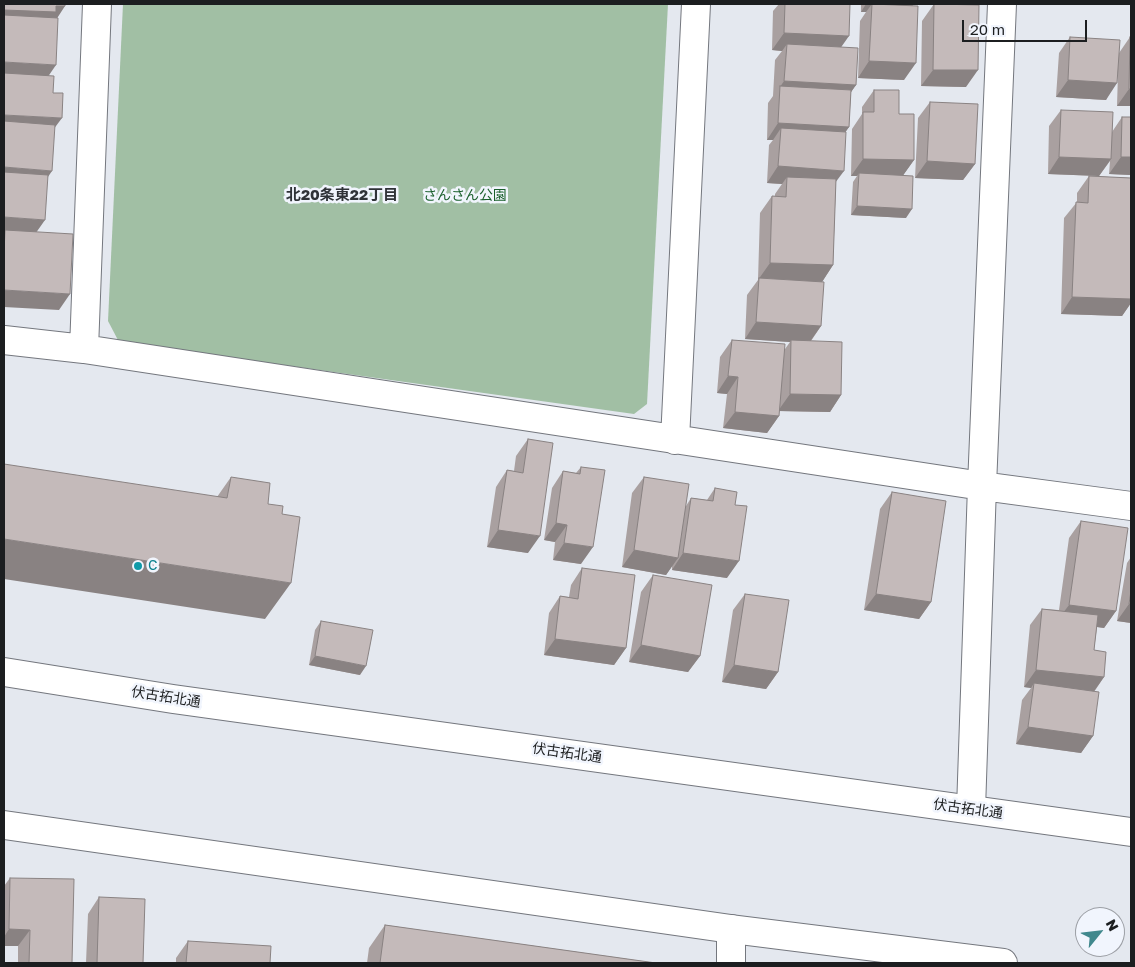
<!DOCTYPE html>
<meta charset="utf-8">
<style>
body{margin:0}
#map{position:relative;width:1135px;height:967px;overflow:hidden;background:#e4e8ef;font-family:"Golos Text",sans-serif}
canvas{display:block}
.frame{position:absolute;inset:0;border:5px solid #1c1e20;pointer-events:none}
.north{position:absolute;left:1075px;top:907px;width:50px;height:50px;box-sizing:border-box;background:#f1f5fd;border:1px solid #9c9fa5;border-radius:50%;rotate:61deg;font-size:14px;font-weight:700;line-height:20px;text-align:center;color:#1c1e20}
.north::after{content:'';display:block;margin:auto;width:18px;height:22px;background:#40888d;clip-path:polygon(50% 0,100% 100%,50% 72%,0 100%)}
.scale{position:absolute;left:962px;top:20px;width:125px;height:22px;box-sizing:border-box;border:2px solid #1c1e20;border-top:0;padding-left:6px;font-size:15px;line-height:18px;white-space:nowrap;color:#1c1e20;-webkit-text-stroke:4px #f1f5fd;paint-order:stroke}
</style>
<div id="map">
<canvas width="1135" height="967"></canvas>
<div class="frame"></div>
<div class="north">N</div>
<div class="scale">20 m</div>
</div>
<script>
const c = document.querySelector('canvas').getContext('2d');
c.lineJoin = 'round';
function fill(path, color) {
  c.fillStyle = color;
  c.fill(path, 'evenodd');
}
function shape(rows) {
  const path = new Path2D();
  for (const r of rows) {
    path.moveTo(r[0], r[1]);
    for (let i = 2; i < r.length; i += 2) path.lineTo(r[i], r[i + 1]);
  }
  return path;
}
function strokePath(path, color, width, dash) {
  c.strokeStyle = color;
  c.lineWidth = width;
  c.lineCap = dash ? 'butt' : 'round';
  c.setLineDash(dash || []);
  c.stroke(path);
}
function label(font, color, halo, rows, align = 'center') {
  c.font = font + ' "Golos Text","Noto Sans JP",sans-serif';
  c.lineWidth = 5;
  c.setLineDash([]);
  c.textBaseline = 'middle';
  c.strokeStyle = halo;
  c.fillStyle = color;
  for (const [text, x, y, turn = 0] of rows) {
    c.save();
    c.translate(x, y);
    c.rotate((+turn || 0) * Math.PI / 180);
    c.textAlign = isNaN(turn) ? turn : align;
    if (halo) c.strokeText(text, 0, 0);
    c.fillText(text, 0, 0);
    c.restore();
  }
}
fill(shape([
 [123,4,668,4,647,404,634,414,119,342,108,321]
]), '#a1bfa4');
const street = shape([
 [4,340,84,349,982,486,1131,506],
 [84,349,97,4],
 [675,440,696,4],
 [971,809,982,486,1002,4],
 [731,929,731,963]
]);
const secondary = shape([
 [4,672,173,699,1131,832],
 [4,825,731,929,1003,963]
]);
strokePath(street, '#74777e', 30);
strokePath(secondary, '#74777e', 30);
strokePath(street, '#fff', 28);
strokePath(secondary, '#fff', 28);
fill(shape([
 [776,4,850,4,841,47,856,85,851,92,849,127,845,132,836,181,833,265,822,282,821,326,811,341,841,395,830,412,779,411,779,416,767,433,723,428,727,394,717,393,720,357,732,340,785,349,790,342,745,339,747,295,758,280,760,213,772,196,775,196,775,194,782,184,767,183,769,145,773,140,767,140,768,103,773,96,775,60,782,51,772,50,773,11,779,4],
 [861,4,914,4,912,6,904,80,858,78,860,21,866,12,861,12],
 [934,4,966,87,921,86,922,21],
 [1070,37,1119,53,1130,37,1131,106,1117,106,1118,73,1106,100,1056,97,1059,53],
 [874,90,899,114,914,160,903,175,906,218,851,215,853,182,857,176,851,176,852,129,862,114,862,107],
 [930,102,975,164,963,180,915,178,918,118],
 [1061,110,1112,132,1122,117,1131,117,1131,175,1109,174,1110,161,1099,176,1048,174,1049,126],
 [1089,176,1131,178,1131,303,1122,316,1061,314,1064,218,1077,202,1077,193],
 [528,439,528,553,487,547,496,487,507,470,514,471,516,456],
 [581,467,581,564,553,560,555,542,544,540,552,488,563,471,576,473],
 [231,477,268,504,265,619,217,497],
 [644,477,686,506,691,498,707,500,715,488,727,578,672,570,672,566,666,575,622,567,632,493],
 [892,492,931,602,919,619,864,610,880,509],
 [1081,521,1116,611,1104,628,1097,627,1094,650,1104,677,1094,692,1093,736,1081,753,1016,744,1022,700,1031,688,1024,687,1030,625,1042,609,1059,610,1069,538],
 [1131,557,1131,623,1117,621,1127,563],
 [582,568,626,648,614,665,544,655,549,613,560,596,569,597,571,585],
 [653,575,700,656,688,672,629,662,641,592],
 [745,594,778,672,766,689,722,682,733,610],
 [321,621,360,675,309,665,315,630],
 [10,878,72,963,18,963,18,946,4,946,4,886],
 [99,897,143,963,86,963,88,914],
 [385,925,656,963,367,963,369,948],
 [188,941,270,963,176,963,176,958]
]), '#a9a0a0');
fill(shape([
 [866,4,914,4,906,14,872,4,866,12,861,12],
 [941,4,974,4,974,5],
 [56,6,65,6,54,23,4,27,4,10],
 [784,33,849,36,837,53,787,44,782,51,772,50],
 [869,61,916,63,904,80,858,78],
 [4,62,56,65,45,81,4,80],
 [933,70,978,70,966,87,921,86],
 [1068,80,1117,83,1106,100,1056,97],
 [784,81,856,85,844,102,780,87],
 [1129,89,1131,89,1131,106,1117,106],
 [4,115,62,118,50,134,4,132],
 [778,123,849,127,838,143,781,128,773,140,767,140],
 [1059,157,1111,159,1099,176,1048,174],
 [1121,157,1131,157,1131,175,1109,174],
 [863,159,914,160,902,177,859,173,857,176,851,176],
 [927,161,975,164,963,180,915,178],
 [778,166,844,171,832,187,787,177,782,184,767,183],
 [4,167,52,171,41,187,4,185],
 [857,206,912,209,906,218,851,215],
 [4,217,45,220,33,237,5,230,4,232],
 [770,263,833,265,822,282,759,278,758,280],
 [4,290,70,294,59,310,4,307],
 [1072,297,1131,299,1131,303,1122,316,1061,314],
 [756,322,821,326,809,343,791,340,790,342,745,339],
 [728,376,738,377,727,394,717,393],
 [790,394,841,395,830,412,778,411],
 [735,412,779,416,767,433,723,428],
 [556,523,567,525,555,542,544,540],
 [498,530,540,536,528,553,487,547],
 [4,539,291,583,265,619,4,579],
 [564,543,593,547,581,564,553,560],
 [634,550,678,558,666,575,622,567],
 [683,553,739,561,727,578,672,570],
 [876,594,931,602,919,619,864,610],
 [1129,604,1131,604,1131,623,1117,621],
 [1069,605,1116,611,1104,628,1057,621],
 [555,639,626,648,614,665,544,655],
 [641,645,700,656,688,672,629,662],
 [315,656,366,666,360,675,309,665],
 [734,665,778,672,766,689,722,682],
 [1036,670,1104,677,1092,694,1034,683,1031,688,1024,687],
 [1028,727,1093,736,1081,753,1016,744],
 [9,929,30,930,18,946,4,946,4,937]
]), '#898282');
const building = shape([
 [4,4,65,4,65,6,56,6,56,12,4,10,4,4],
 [785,4,850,4,849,36,784,33,785,4],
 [872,4,918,6,916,63,869,61,872,4],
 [934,4,979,5,978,70,933,70,934,4],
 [4,15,58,18,56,65,4,62,4,15],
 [1070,37,1120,40,1117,83,1068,80,1070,37],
 [1130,37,1131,37,1131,89,1129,89,1130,37],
 [787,44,858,48,856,85,784,81,787,44],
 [4,73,54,76,53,93,63,93,62,118,4,115,4,73],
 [780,86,851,90,849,127,778,123,780,86],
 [874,90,899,90,899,114,914,114,914,160,863,159,863,112,874,112,874,90],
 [930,102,978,104,975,164,927,161,930,102],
 [1061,110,1113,112,1111,159,1059,157,1061,110],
 [1122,117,1131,117,1131,157,1121,157,1122,117],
 [4,121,55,125,52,171,4,167,4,121],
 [781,128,846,132,844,171,778,166,781,128],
 [4,172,48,175,45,220,4,217,4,172],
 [859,173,913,176,912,209,857,206,859,173],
 [1089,176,1131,178,1131,299,1072,297,1076,202,1088,203,1089,176],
 [787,177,836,179,833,265,770,263,772,196,786,197,787,177],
 [5,230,73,234,70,294,4,290,4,253,5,230],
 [759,278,824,282,821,326,756,322,759,278],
 [732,340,785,344,779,416,735,412,738,377,728,376,732,340],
 [791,340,842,342,841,395,790,394,791,340],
 [528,439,553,443,540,536,498,530,507,470,523,473,528,439],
 [4,464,227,498,231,477,270,483,268,504,283,506,282,514,300,517,291,583,4,539,4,464],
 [581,467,605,470,593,547,564,543,567,525,556,523,563,471,580,474,581,467],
 [644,477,689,484,678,558,634,550,644,477],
 [715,488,737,492,735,505,747,506,739,561,683,553,691,498,713,501,715,488],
 [892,492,946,501,931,602,876,594,892,492],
 [1081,521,1128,528,1116,611,1069,605,1081,521],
 [582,568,635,575,626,648,555,639,560,596,578,599,582,568],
 [653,575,712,585,700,656,641,645,653,575],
 [1131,591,1131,604,1129,604,1131,591],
 [745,594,789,600,778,672,734,665,745,594],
 [1042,609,1098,615,1094,650,1106,652,1104,677,1036,670,1042,609],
 [321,621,373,630,366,666,315,656,321,621],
 [1034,683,1099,692,1093,736,1028,727,1034,683],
 [10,878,74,879,72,963,29,963,30,930,9,929,10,878],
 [99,897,145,899,143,963,97,963,99,897],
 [385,925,656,963,380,963,385,925],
 [188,941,271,946,270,963,186,963,188,941]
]);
fill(building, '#c4baba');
strokePath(building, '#898282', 1);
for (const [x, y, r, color] of [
 [138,566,5,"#0f9aa8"]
]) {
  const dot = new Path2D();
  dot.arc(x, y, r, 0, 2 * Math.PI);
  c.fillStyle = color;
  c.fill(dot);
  strokePath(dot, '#f1f5fd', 2);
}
label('14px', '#195f2b', '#f1f5fd', [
 ["さんさん公園",465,196]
]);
label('14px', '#0d838f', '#f1f5fd', [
 ["C",148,566]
], 'left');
label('14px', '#1c1e20', '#f1f5fd', [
 ["伏古拓北通",166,697,9],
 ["伏古拓北通",567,753,8],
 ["伏古拓北通",968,809,8]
]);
label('bold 15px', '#2f3237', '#f1f5fd', [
 ["北20条東22丁目",342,195]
]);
</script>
